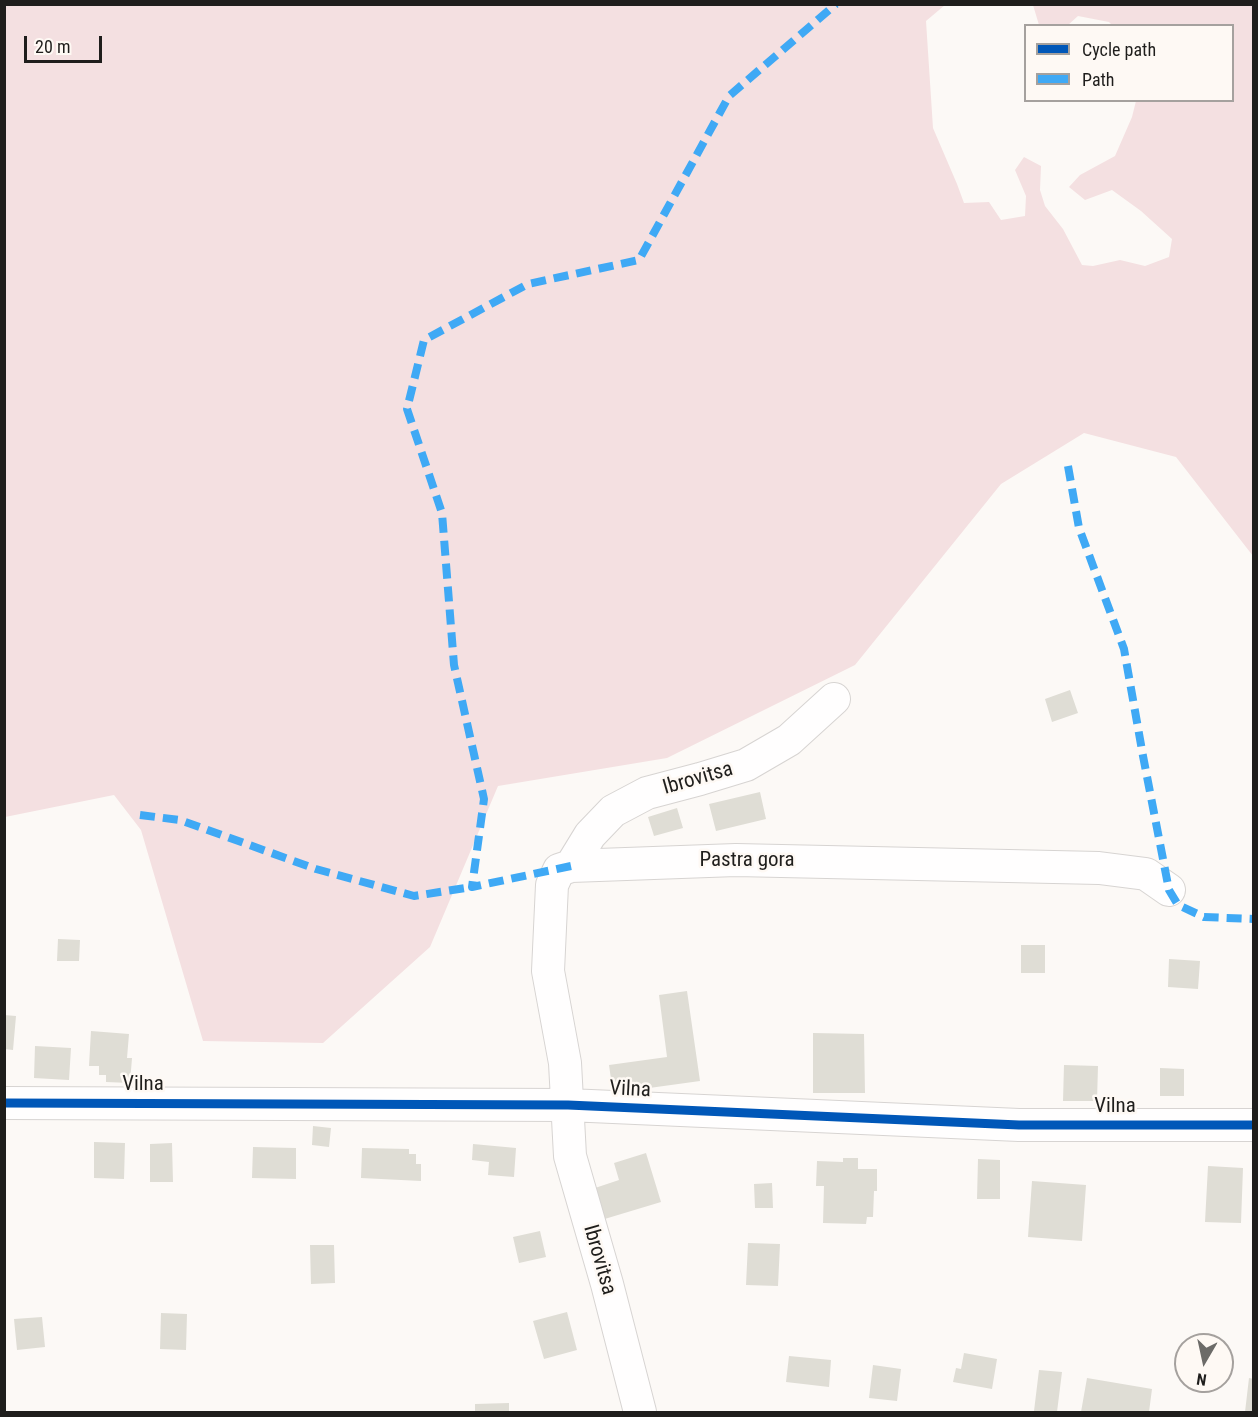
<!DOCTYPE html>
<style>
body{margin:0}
#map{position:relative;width:1258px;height:1417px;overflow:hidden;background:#fcf9f6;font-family:"Roboto Condensed",sans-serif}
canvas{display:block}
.frame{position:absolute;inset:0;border:6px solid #1f1e1c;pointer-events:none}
.legend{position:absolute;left:1024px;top:24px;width:210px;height:78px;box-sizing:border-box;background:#fef9f4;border:2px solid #a5a19e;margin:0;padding:8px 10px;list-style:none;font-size:18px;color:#1f1e1c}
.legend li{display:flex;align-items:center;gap:12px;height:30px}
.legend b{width:30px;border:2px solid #a5a19e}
.north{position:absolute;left:1174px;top:1333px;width:60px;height:60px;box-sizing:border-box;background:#fef9f4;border:2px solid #a5a19e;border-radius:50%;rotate:189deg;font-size:16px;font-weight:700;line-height:24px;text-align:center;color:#1f1e1c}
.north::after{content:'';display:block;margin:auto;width:21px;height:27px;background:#6c6b68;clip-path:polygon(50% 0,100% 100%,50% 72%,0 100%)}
.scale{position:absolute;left:24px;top:36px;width:78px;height:27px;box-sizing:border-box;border:3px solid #1f1e1c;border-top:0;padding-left:8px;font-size:18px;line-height:21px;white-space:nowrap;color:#1f1e1c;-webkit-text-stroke:4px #fef9f4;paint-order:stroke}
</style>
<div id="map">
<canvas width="1258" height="1417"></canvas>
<div class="frame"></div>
<ul class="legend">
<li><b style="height:8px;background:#0057b8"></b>Cycle path</li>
<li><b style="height:8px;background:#3fa9f5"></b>Path</li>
</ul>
<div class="north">N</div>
<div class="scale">20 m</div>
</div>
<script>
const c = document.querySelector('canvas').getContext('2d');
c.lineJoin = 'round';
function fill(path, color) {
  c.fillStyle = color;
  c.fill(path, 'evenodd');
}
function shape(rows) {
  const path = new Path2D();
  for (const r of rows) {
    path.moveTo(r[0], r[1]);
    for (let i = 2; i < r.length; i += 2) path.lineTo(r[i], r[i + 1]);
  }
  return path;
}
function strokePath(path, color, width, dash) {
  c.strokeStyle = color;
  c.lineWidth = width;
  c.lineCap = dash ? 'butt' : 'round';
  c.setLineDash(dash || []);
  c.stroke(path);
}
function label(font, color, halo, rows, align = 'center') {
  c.font = font + ' "Roboto Condensed",sans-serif';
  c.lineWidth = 5;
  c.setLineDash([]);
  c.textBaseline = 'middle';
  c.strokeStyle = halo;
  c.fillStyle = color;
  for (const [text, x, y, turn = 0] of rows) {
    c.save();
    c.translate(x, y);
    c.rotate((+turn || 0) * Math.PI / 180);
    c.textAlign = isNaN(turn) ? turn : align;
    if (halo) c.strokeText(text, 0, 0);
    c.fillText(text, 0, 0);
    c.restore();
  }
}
fill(shape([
 [5,4,945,5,926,21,933,128,957,184,964,203,989,202,1001,220,1025,216,1026,196,1015,170,1024,157,1041,166,1040,190,1045,206,1063,229,1082,265,1093,266,1120,260,1145,266,1169,257,1172,239,1141,211,1112,190,1085,200,1069,187,1080,175,1115,156,1132,117,1136,101,1232,100,1232,26,1112,25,1109,22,1078,16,1068,25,1039,25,1033,5,1253,5,1253,556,1176,457,1084,433,1001,484,855,665,667,758,498,786,430,947,323,1043,203,1041,141,830,114,795,5,817]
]), '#f4e0e1');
fill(shape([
 [1070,690,1078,713,1052,722,1045,699],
 [760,792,766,819,716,831,709,804],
 [677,808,683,828,654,836,648,817],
 [58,939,80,940,79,961,57,961],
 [1021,945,1045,945,1045,973,1021,973],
 [1169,959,1200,961,1198,989,1168,987],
 [687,991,700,1081,613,1093,609,1065,667,1057,659,995],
 [4,1015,16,1016,13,1050,4,1049],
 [91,1031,129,1034,127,1058,132,1058,130,1083,106,1082,106,1075,99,1075,99,1066,89,1066],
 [813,1033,864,1034,865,1093,813,1093],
 [35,1046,71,1048,69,1080,34,1078],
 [1064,1065,1098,1066,1097,1101,1063,1101],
 [1160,1068,1184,1069,1184,1096,1160,1096],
 [313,1126,331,1128,329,1147,312,1145],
 [94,1142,125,1143,124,1179,94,1178],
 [172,1143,173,1182,150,1182,150,1144],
 [473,1144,516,1148,514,1177,488,1175,489,1162,472,1160],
 [253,1147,296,1148,296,1179,252,1178],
 [362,1148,409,1149,409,1154,416,1154,416,1164,421,1164,421,1181,361,1178],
 [646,1153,661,1202,598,1221,589,1190,619,1180,614,1163],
 [843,1158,858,1158,858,1169,877,1169,877,1191,874,1191,873,1217,867,1217,866,1224,823,1223,824,1186,816,1186,817,1161,843,1162],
 [978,1159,1000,1160,1000,1199,977,1199],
 [1208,1166,1243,1168,1241,1223,1205,1222],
 [1032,1181,1086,1185,1082,1241,1028,1237],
 [772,1183,773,1208,755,1208,754,1184],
 [540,1231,546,1257,519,1263,513,1237],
 [748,1243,780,1244,778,1286,746,1285],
 [310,1245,334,1245,335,1283,311,1284],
 [567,1312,577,1350,544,1359,533,1321],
 [161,1313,187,1314,186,1350,160,1349],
 [42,1317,45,1347,17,1350,14,1319],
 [964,1353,997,1359,992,1389,953,1382,956,1368,961,1369],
 [789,1356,831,1360,829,1387,786,1382],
 [873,1365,901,1369,897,1401,869,1398],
 [1039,1370,1062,1372,1057,1412,1034,1411],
 [1087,1378,1152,1389,1149,1412,1081,1412],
 [1249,1378,1254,1379,1254,1412,1245,1412],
 [509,1403,509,1412,475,1412,475,1404]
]), '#dfddd5');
const minor = shape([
 [571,866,590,835,613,811,647,793,700,779,746,765,789,740,834,699],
 [4,1103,568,1105,1019,1125,1254,1125],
 [640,1412,607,1284,570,1156,565,1063,548,971,552,885,559,870,571,866,736,860,1099,868,1146,874,1169,890]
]);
strokePath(minor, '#d7d4d2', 34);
strokePath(minor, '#fffefe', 32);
strokePath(shape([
 [1068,466,1079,528,1124,649,1143,756,1169,890,1178,905,1204,917,1254,919],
 [140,815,180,820,316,869,414,896,472,887],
 [571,866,472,887,484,799,454,665,442,513,407,409,424,340,528,284,639,260,729,96,836,4]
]), '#3fa9f5', 8, [15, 8]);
strokePath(shape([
 [4,1103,568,1105,1019,1125,1254,1125]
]), '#0057b8', 9);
label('21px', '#1f1e1c', '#fef9f4', [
 ["Ibrovitsa",698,779,-16],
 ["Pastra gora",747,861],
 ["Vilna",143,1085],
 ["Vilna",630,1090,3],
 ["Vilna",1115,1107],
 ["Ibrovitsa",599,1260,74]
]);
</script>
